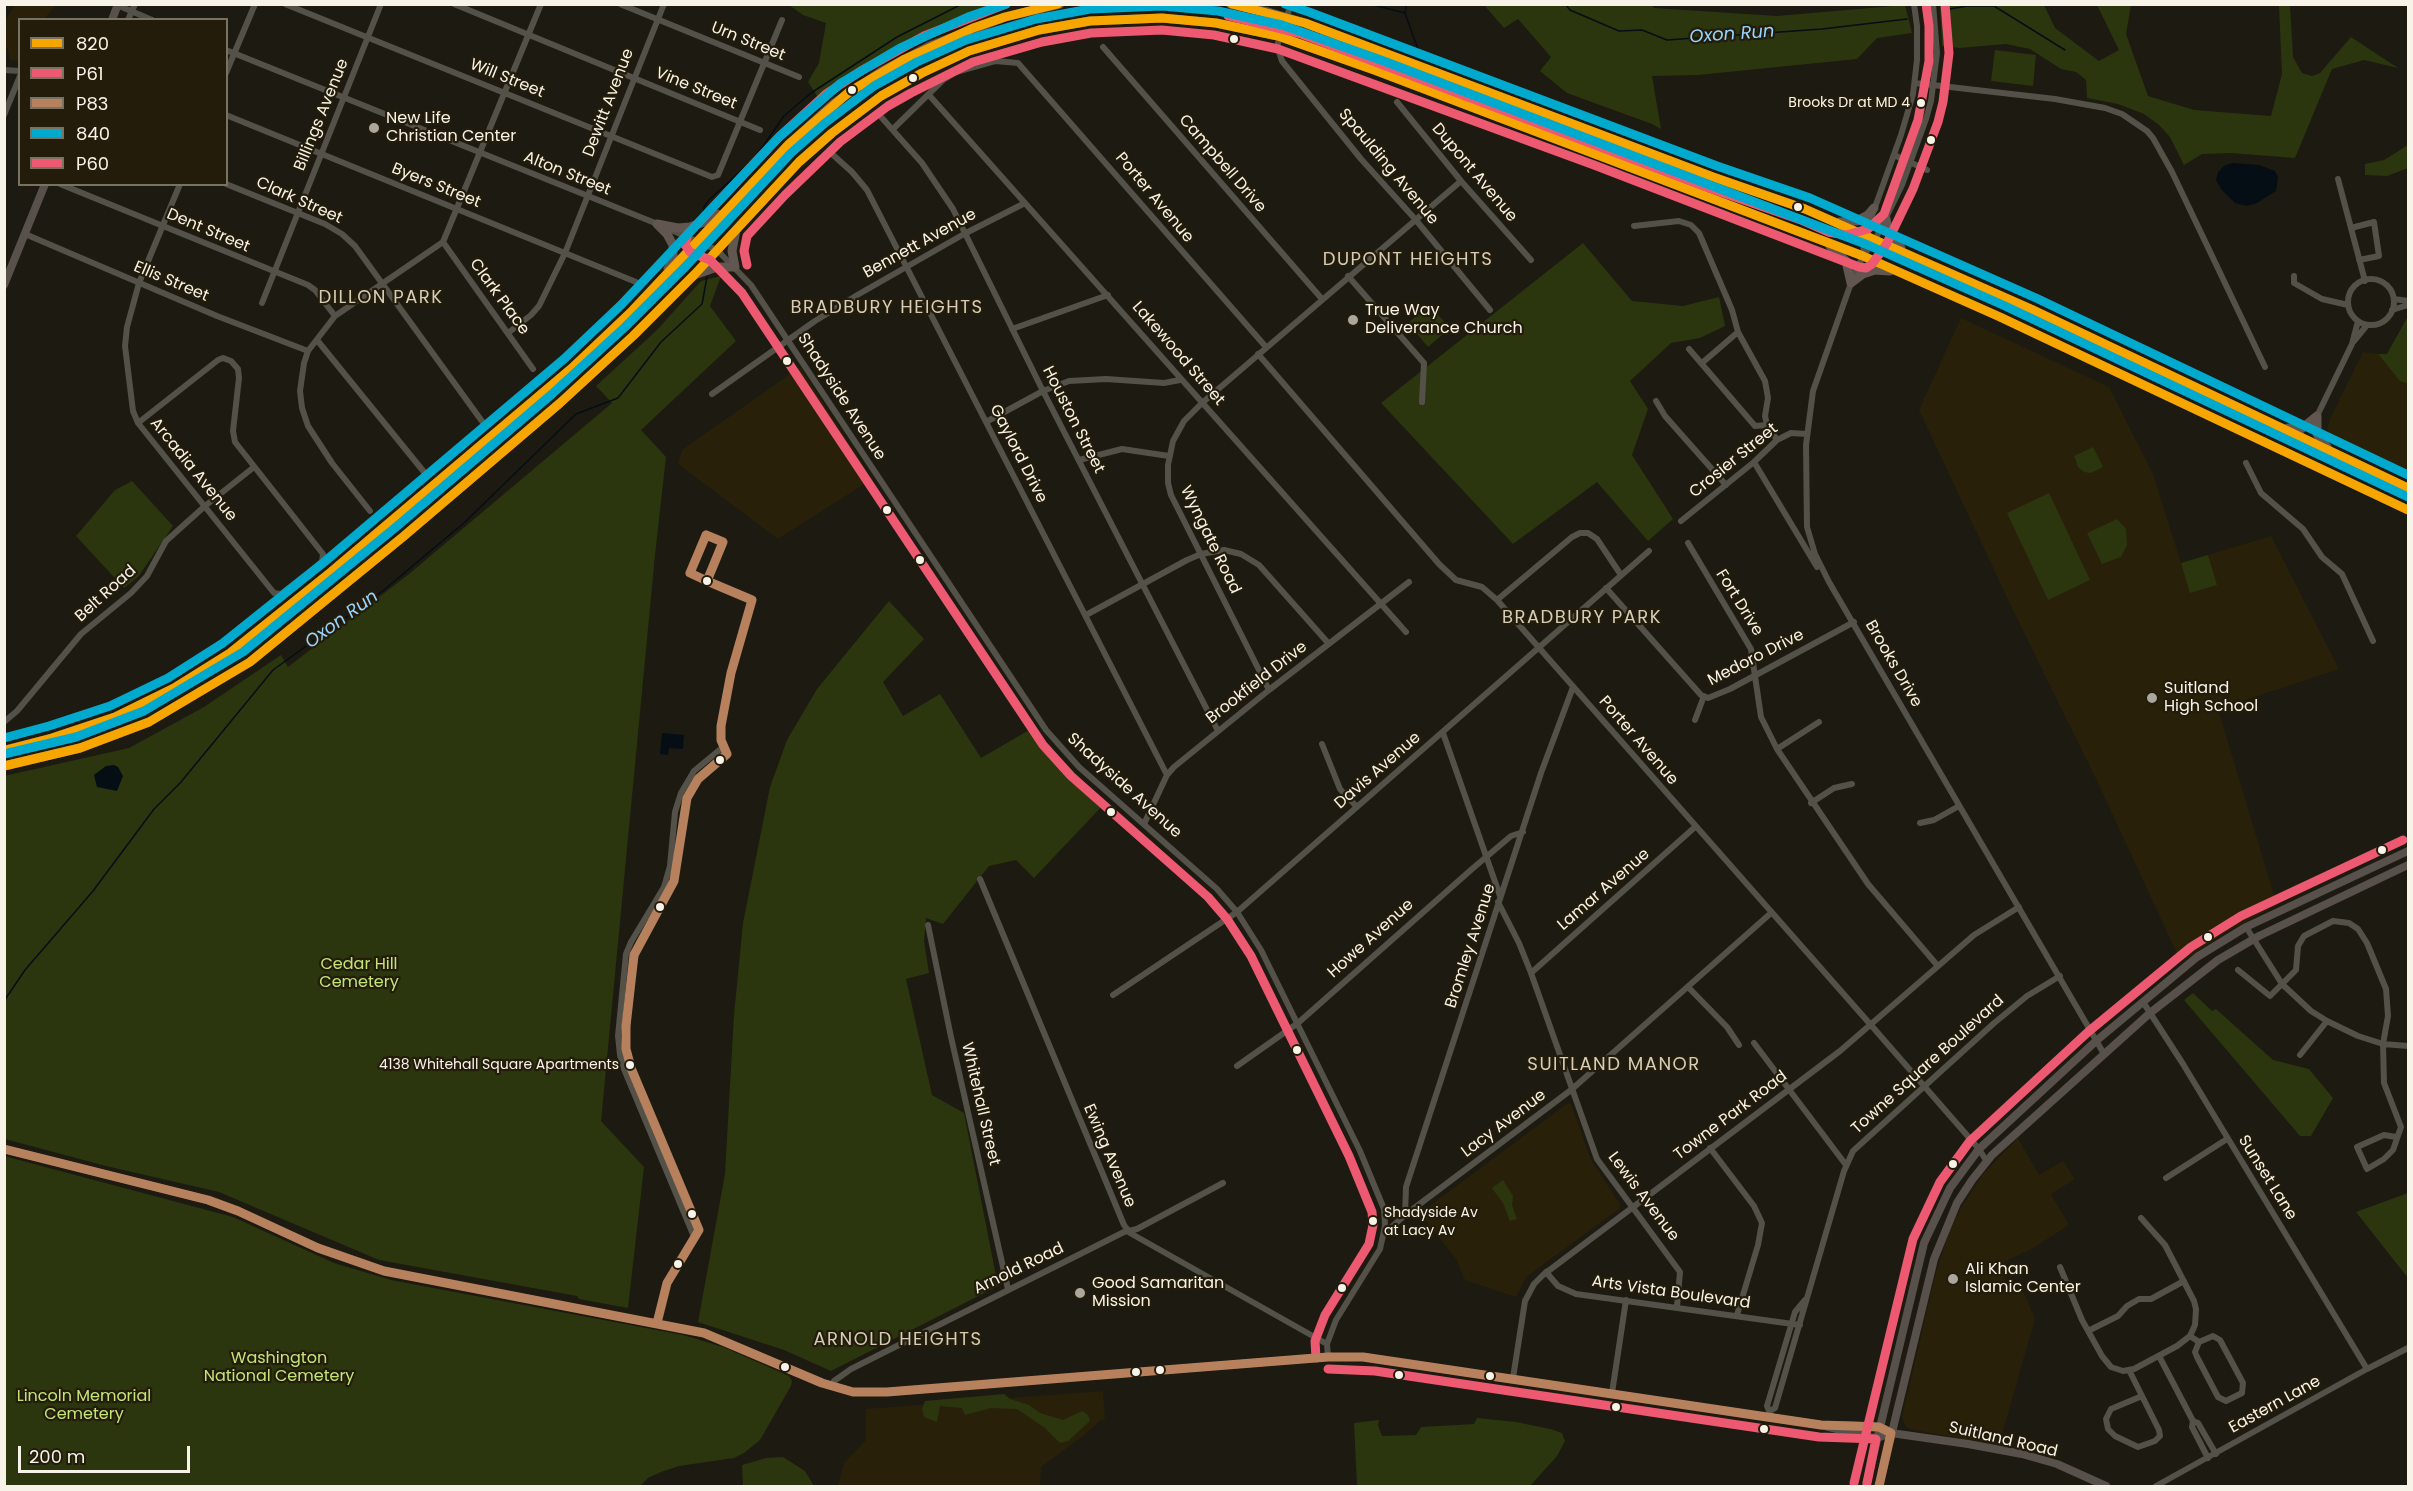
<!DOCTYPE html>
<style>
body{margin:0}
#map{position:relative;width:2413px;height:1491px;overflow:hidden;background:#1d1a11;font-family:Poppins,sans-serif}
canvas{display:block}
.frame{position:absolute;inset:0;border:6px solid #f8f3e8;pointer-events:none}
.legend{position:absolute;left:18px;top:18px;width:210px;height:168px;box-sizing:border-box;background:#231c0b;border:2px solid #787263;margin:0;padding:8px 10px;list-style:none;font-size:18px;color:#f8f3e8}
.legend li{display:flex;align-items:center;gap:12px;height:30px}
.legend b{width:30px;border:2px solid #787263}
.scale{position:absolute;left:18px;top:1446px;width:172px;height:27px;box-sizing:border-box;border:3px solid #f8f3e8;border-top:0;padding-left:8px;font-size:18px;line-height:21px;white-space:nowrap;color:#f8f3e8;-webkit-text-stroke:4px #231c0b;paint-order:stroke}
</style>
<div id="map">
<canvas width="2413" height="1491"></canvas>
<div class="frame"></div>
<ul class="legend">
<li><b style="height:8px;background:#f7a600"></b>820</li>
<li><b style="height:8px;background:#ec5970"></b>P61</li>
<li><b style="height:8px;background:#b6815c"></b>P83</li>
<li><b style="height:8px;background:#00a9ce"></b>840</li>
<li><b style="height:8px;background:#ec5970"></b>P60</li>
</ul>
<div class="scale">200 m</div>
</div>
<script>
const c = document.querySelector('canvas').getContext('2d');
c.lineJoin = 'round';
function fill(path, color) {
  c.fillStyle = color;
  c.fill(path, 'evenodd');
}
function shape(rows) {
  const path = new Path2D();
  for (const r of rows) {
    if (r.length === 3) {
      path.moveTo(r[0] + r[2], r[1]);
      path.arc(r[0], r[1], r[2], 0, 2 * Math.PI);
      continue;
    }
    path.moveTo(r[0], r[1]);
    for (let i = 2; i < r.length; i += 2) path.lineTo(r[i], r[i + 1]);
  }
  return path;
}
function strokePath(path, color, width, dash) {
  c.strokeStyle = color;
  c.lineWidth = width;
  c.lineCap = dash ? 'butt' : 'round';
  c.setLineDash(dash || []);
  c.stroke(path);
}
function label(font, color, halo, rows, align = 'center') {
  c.font = font + ' Poppins,sans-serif';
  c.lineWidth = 4.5;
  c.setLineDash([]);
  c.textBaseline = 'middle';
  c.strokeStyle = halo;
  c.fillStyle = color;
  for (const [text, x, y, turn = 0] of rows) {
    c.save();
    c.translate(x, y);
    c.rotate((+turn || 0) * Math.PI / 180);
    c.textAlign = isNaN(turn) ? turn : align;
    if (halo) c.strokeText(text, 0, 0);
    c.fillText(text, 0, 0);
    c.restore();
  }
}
fill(shape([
 [15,5,56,5,44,19,20,20,19,61,10,60,8,50,5,46,5,22],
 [1961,318,2109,387,2153,474,2181,563,2271,536,2339,669,2218,709,2277,905,2223,934,2181,962,2097,781,2012,608,1919,410],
 [2363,352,2378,354,2400,380,2408,384,2408,475,2337,441,2327,430,2329,421],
 [800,367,872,479,778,539,678,464,682,450],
 [1568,1103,1571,1104,1591,1160,1620,1204,1619,1209,1526,1277,1516,1297,1465,1280,1456,1259,1420,1213],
 [2018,1138,2039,1175,2063,1161,2075,1179,2051,1194,2069,1225,2033,1248,2000,1264,2007,1283,2019,1281,2035,1319,1999,1445,1914,1430,1906,1427,1902,1417,1936,1272,1949,1232,1962,1206,1983,1174],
 [1103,1391,1105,1419,1101,1420,1083,1436,1041,1467,1040,1486,838,1486,844,1463,866,1440,866,1409]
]), '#282009');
fill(shape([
 [1651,4,1654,8,1777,16,1905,5,1912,33,1877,38,1857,59,1698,75,1652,76,1661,129,1652,124,1567,93,1540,71,1551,57,1518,19,1504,28,1484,5],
 [789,5,1011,5,976,14,894,52,822,103,808,82,819,63,826,23,803,15],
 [1940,5,2044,5,2055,28,2099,61,2119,50,2097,5,2131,5,2126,34,2148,96,2194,110,2271,116,2282,74,2279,5,2290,5,2293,57,2302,73,2312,76,2320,73,2351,37,2398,68,2364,60,2332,69,2295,158,2231,153,2202,154,2184,165,2170,137,2159,125,2144,114,2118,104,2087,98,2086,80,2076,72,2061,69,2030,49,2006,44,1959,48,1942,46],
 [1995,50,2036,55,2033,86,1991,81],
 [2408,145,2408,168,2387,176,2365,175,2365,164,2384,160],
 [1583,243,1632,301,1683,306,1719,297,1725,326,1700,338,1671,343,1630,381,1648,409,1632,455,1673,519,1648,541,1597,482,1513,544,1381,403],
 [721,276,710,306,736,341,641,430,666,457,655,555,601,1121,644,1167,628,1308,579,1299,577,1296,379,1260,219,1192,106,1166,5,1139,4,776,129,748,204,707,281,655,288,667,409,574,612,403,596,386,657,330,701,281],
 [1429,305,1450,328,1428,347,1408,323],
 [2408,316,2408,384,2400,381,2378,354,2387,354],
 [2093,447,2103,467,2091,473,2084,472,2078,467,2074,456],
 [132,481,173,526,138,577,124,588,76,536,115,490],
 [2049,493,2090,580,2048,600,2007,513],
 [2117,519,2126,529,2127,545,2121,557,2102,564,2087,533],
 [2208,555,2217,585,2190,593,2181,563],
 [889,601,924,639,883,682,903,716,940,694,981,758,1031,729,1105,803,1034,878,1016,860,989,866,943,924,926,918,924,941,929,973,906,979,932,1095,964,1113,998,1286,831,1371,784,1350,698,1322,725,1174,734,1015,743,923,770,787,787,740,817,689],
 [2193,993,2212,1011,2216,1009,2273,1060,2309,1069,2333,1098,2311,1136,2300,1136,2184,1000],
 [4,1156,233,1217,334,1263,391,1280,683,1335,723,1347,789,1376,792,1381,791,1386,760,1440,744,1453,734,1458,679,1466,661,1472,648,1478,640,1486,5,1486],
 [1503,1180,1513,1196,1512,1205,1517,1219,1510,1221,1503,1203,1492,1188],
 [2408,1193,2408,1278,2356,1212],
 [1004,1394,1010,1399,1029,1405,1040,1413,1063,1420,1082,1411,1088,1415,1090,1421,1068,1441,1060,1443,1045,1428,1017,1409,991,1408,965,1415,962,1408,940,1406,937,1422,924,1417,922,1409,925,1401],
 [1477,1418,1516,1422,1550,1429,1562,1433,1565,1441,1557,1456,1530,1486,1357,1486,1354,1423,1379,1420,1378,1425,1382,1436,1416,1435,1421,1427,1474,1424],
 [783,1457,805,1471,814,1486,743,1486,742,1465,766,1458]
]), '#2b360e');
fill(shape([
 [2232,163,2259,165,2275,171,2278,177,2276,191,2257,203,2247,206,2235,203,2221,189,2216,180,2218,172,2224,166],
 [662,733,684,735,683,749,669,748,668,755,660,754],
 [114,765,118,767,123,776,117,791,97,787,94,775,106,766]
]), '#050e14');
strokePath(shape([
 [1369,4,1405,13,1420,55],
 [1565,4,1570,10,1619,31,1642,30,1667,40,1822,29,1907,19],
 [1944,10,1967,6,1994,6,2065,50],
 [1405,12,1407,4],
 [704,216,704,207,709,200,755,158,784,116,811,93,897,37,962,4],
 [4,1001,25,970,93,891,154,809,181,782,273,670,384,590,465,522,576,414,618,398,661,342,702,304,707,277]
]), '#050e14', 1.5);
strokePath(shape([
 [285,4,712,177,718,175,782,20],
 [454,4,760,130],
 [620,4,799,77],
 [1291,4,1277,46,1282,61,1361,159,1415,219,1490,310],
 [1933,4,1937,53,1931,101,1926,119,1902,185,1875,240,1863,256,1851,283,1813,391,1806,445,1807,527,1815,554,1829,582,2104,1054],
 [117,5,152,20],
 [128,20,135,4],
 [1103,47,1322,299],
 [226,50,660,225],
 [4,70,20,71],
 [226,73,255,4],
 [1915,83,2055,99,2105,108,2122,114,2147,131,2153,138,2172,172,2265,367],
 [929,95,1406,632],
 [1397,102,1461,181,1531,260],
 [4,115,20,76],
 [226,115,636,282],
 [882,118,922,163,953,209,1043,391,1218,731],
 [893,129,943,80,956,72,995,61,1018,63,1266,347],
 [832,154,852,172,867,190,1167,775],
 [1894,155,1927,170],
 [2338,179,2365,281],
 [60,184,308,285,315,290,335,316],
 [226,184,325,224,342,234,355,246,484,424],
 [1634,226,1679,221,1691,225,1699,233,1732,310,1738,332,1765,381,1768,398,1765,416,1767,425],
 [2351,228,2374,222,2379,256,2359,260],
 [669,229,717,250,751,285,1046,730,1079,767,1217,889,1237,912,1261,950,1360,1151,1384,1209,1385,1226,1380,1249,1336,1320,1327,1344,1328,1357],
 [25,234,217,316,308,351],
 [443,242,533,369],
 [1863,255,1865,235,1901,135,1913,94,1917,60,1917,26,1914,4],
 [1348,276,1424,363,1422,402],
 [2294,276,2294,283,2322,299,2348,305],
 [2371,302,23],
 [2394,299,2408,301],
 [262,303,381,4],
 [2392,310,2408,305],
 [1012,329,1108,295],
 [508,333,531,315,539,306,565,253,664,4],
 [317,340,424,472],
 [2354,341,2367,325],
 [1689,349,1755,426,1767,425,1777,440],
 [1258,354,1439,564,1456,580,1482,587,1497,600,1870,1024,1979,1149,1987,1162],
 [1702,363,1738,332],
 [712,394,815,321,859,294,964,234,1025,203],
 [1656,401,1665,416,1726,485],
 [2317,416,2352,344,2358,321],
 [986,422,1043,391,1069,381,1106,379,1164,383,1180,380],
 [138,423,218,360,223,358,231,361,238,369,239,378,233,431,235,442,323,554,322,562,281,594,274,593,138,423,133,411,125,346,127,327,139,283,180,184],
 [1079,460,1122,449,1169,456],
 [1754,462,1817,567],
 [2246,463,2261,493,2303,529,2322,557,2342,574,2373,641],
 [370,511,332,463,308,426,302,408,300,391,304,363,308,351,335,316,443,242,541,4],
 [1681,521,1754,462,1777,440,1791,433,1807,434],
 [1688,543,1751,649,1761,717,1777,749,1868,884,1937,965],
 [1606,588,1693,686,1701,695,1708,698,1730,689,1854,622],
 [1497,600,1572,537,1580,533,1588,533,1597,539,1621,575],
 [1086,615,1187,560,1201,554,1224,550,1241,554,1259,565,1329,644],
 [1269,690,1171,495,1168,483,1168,465,1173,441,1184,421,1202,403,1461,181],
 [1695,720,1704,696],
 [4,722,17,711,81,634,131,593,147,576,166,541,205,506,254,467],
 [1443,733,1500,896],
 [1322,744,1340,789,1357,807],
 [1777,749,1819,722],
 [1811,803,1834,788,1852,784],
 [1920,823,1934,820,1959,806],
 [1144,824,1167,775,1174,767,1269,690,1409,582],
 [980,879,1124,1225,1130,1233,1327,1344],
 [1498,902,1519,943,1531,973,1597,1159,1680,1272,1677,1307],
 [928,925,951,1037,1008,1289],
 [2246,927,2282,984,2311,1011,2327,1021,2358,1036,2383,1044,2408,1046],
 [2238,970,2270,996,2296,970,2298,946,2304,936,2333,921,2349,923,2358,929,2367,943,2386,989,2388,1016,2383,1044,2384,1083,2401,1127,2393,1150,2384,1159,2367,1169,2357,1147,2384,1135,2396,1137],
 [1531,973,1695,827],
 [1688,987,1727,1027,1739,1045],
 [1113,995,1237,912,1649,551],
 [2143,1002,2183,1064,2367,1369],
 [1754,1043,1846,1165],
 [2300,1055,2327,1021],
 [1237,1066,1298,1023,1472,869,1511,836,1523,832],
 [1710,1148,1754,1206,1762,1223,1758,1245,1737,1315],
 [2166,1178,2227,1139],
 [1405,1215,1406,1187,1541,773,1573,687],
 [1385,1233,1405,1215,1571,1090,1771,913],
 [2060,1267,2082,1320,2102,1356,2111,1367,2123,1371,2134,1369,2177,1346,2190,1336,2195,1325,2196,1309,2194,1301,2165,1245,2141,1218],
 [1546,1272,1558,1286,1576,1294,1800,1325],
 [657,1323,667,1283,698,1234,699,1230,628,1059,626,1042,630,990,637,947,674,881,687,798,698,779,727,754,723,747,694,771,681,793,675,812,670,866,664,887,631,942,626,954,618,1036,620,1055,624,1069,695,1239],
 [2088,1331,2118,1316,2127,1306,2139,1299,2151,1299,2184,1281],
 [2190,1336,2199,1342,2195,1352,2197,1357,2218,1397,2226,1401,2242,1393,2243,1383,2220,1340,2213,1336,2199,1342],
 [2159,1356,2193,1421,2192,1427,2208,1458],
 [2129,1370,2159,1430,2160,1436,2155,1441,2138,1447,2115,1436,2108,1429,2106,1419,2111,1409,2142,1396],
 [1513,1378,1525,1301,1534,1284,1543,1275,1840,1051,1974,935,2019,907],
 [832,1387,834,1381,851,1369,1124,1232,1137,1229,1223,1183],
 [1612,1393,1626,1300],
 [1770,1411,1775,1408,1844,1171,1853,1151,1993,1024,2027,996,2060,976],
 [1770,1413,1767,1406,1795,1312,1805,1300],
 [2193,1421,2198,1423,2216,1454],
 [2156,1486,2367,1369,2408,1348]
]), '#545149', 6);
strokePath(shape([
 [112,20,118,4],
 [4,285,45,184],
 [4,1149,208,1200,238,1211,318,1248,384,1271,704,1333,822,1383,853,1392,887,1392,1328,1357,1363,1357,1821,1425,1868,1437,1877,1438,1891,1433,1968,1444,2022,1454,2057,1464,2106,1486],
 [1837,1425,1871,1426,1884,1429],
 [1866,1486,1924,1243,1950,1188,1979,1149,2096,1041,2197,957,2246,927,2408,851],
 [1879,1486,1934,1259,1957,1203,1972,1180,1992,1155,2150,1013,2218,960,2259,936,2408,865]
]), '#58504a', 8);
strokePath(shape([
 [1230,4,1268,12,1305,23,1713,177,1805,209,2031,309,2408,488],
 [1886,219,1889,233,1901,248],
 [1839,222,1857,221,1868,215,1874,208],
 [657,224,678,228,690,227,704,222,717,214],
 [657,224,667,234,673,245,673,258,668,269],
 [1830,246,1846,261,1851,283],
 [697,274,717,267,735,267,732,251,736,230],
 [1851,283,1863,274,1875,270,1890,271],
 [2317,416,2317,434,2327,447],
 [2288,428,2301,429,2317,416],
 [4,750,52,738,115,717,174,688,230,653,331,572,572,368,630,313,788,145,833,104,882,71,930,46,1005,17,1060,4],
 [4,766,80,748,149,722,250,662,404,536,560,403,633,336,695,274,799,162,832,133,881,96,922,73,969,51,1039,30,1090,21,1162,18,1216,23,1278,36,1377,71,1863,256,2000,317,2408,510]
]), '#625650', 9);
strokePath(shape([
 [1232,4,1305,23,1713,177,1805,209,2031,309,2408,488],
 [6,750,52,738,115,717,174,688,230,653,331,572,572,368,630,313,788,145,849,92,905,59,973,28,1005,17,1058,4],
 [4,766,80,748,149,722,250,662,404,536,560,403,633,336,695,274,799,162,832,133,881,96,922,73,969,51,1039,30,1090,21,1162,18,1216,23,1278,36,1377,71,1863,256,2000,317,2408,510]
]), '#f7a600', 9);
strokePath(shape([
 [1006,4,924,36,861,71,826,94,779,137,688,234,685,245,690,252,710,260,742,293,1043,745,1071,776,1208,897,1227,919,1251,956,1349,1156,1372,1212,1373,1225,1369,1244,1325,1315,1315,1341,1316,1358],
 [1228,16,1301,34,1709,188,1801,220,1828,232,1846,235,1868,229,1884,214,1918,120,1929,61,1929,26,1926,4],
 [747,265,744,251,747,236,785,195,840,142,888,106,911,93,973,62,1042,42,1091,33,1162,30,1214,35,1278,49,1594,165,1859,267,1866,268,1872,264,1886,245,1913,189,1938,122,1943,102,1949,53,1945,4],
 [1328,1369,1375,1371,1819,1437,1876,1439,1867,1483]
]), '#ec5970', 9);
strokePath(shape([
 [706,535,723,542,707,581,690,573,706,535],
 [4,1149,208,1200,238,1211,318,1248,384,1271,704,1333,822,1383,853,1392,887,1392,1328,1357,1363,1357,1821,1425,1879,1427,1891,1433,1879,1486],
 [657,1323,667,1283,699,1230,631,1068,626,1049,626,1026,634,955,674,881,687,798,698,779,727,754,721,740,721,726,731,673,752,600,707,581]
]), '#b6815c', 9);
strokePath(shape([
 [1285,4,1309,12,1717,166,1810,198,2036,298,2408,475],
 [4,738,49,726,110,706,168,678,223,643,323,563,564,359,621,305,779,137,841,83,900,48,968,17,1006,4],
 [4,754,76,737,144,711,243,652,396,527,552,394,625,327,686,266,791,153,825,123,874,86,917,62,966,40,1036,19,1090,9,1162,6,1218,11,1282,25,1381,60,1868,245,2005,306,2408,497]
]), '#00a9ce', 9);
strokePath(shape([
 [1854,1483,1913,1239,1940,1182,1970,1141,2088,1032,2191,947,2241,916,2403,840]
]), '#ec5970', 9);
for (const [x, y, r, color] of [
 [1234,39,5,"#f8f3e8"],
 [913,78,5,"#f8f3e8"],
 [852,90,5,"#f8f3e8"],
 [1921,103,5,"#f8f3e8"],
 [374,128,6,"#aba79d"],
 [1931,140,5,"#f8f3e8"],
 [1798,207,5,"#f8f3e8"],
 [1353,320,6,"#aba79d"],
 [787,361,5,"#f8f3e8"],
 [887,510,5,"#f8f3e8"],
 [920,560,5,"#f8f3e8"],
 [707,581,5,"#f8f3e8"],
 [2152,698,6,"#aba79d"],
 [720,760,5,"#f8f3e8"],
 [1111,812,5,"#f8f3e8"],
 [2382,850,5,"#f8f3e8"],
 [660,907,5,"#f8f3e8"],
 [2208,937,5,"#f8f3e8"],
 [1297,1050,5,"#f8f3e8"],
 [630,1065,5,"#f8f3e8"],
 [1953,1164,5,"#f8f3e8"],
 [692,1214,5,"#f8f3e8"],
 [1373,1221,5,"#f8f3e8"],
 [678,1264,5,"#f8f3e8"],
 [1953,1279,6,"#aba79d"],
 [1342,1288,5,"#f8f3e8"],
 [1080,1293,6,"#aba79d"],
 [785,1367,5,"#f8f3e8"],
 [1160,1370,5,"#f8f3e8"],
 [1136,1372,5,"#f8f3e8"],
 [1399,1375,5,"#f8f3e8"],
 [1490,1376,5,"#f8f3e8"],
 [1616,1407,5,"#f8f3e8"],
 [1764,1429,5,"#f8f3e8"]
]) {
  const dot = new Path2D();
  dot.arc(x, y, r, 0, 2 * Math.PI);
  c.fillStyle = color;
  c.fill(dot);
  strokePath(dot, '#231c0b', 2);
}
label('14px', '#f8f3e8', '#231c0b', [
 ["Brooks Dr at MD 4",1910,103],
 ["4138 Whitehall Square Apartments",619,1065],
 ["Shadyside Av",1384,1213,"left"],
 ["at Lacy Av",1384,1231,"left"]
], 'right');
label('16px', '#f8f3e8', '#231c0b', [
 ["Urn Street",748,42,22],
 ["Will Street",507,79,22],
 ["Vine Street",696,89,22],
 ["Dewitt Avenue",609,103,-69],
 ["Billings Avenue",322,115,-68],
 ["Campbell Drive",1222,164,49],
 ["Spaulding Avenue",1388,167,50],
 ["Dupont Avenue",1474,173,50],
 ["Alton Street",567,174,22],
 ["Byers Street",436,186,22],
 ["Porter Avenue",1154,198,50],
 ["Clark Street",299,201,24],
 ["Dent Street",208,231,23],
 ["Bennett Avenue",920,244,-29],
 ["Ellis Street",171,282,23],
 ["Clark Place",499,297,54],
 ["Lakewood Street",1178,354,49],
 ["Shadyside Avenue",841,397,57],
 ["Houston Street",1073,420,63],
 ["Gaylord Drive",1018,454,63],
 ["Crosier Street",1734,461,-39],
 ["Arcadia Avenue",193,470,51],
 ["Wyngate Road",1210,540,64],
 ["Belt Road",106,594,-42],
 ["Fort Drive",1739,603,58],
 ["Medoro Drive",1756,658,-27],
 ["Brooks Drive",1893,664,60],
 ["Brookfield Drive",1257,683,-38],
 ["Porter Avenue",1638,741,49],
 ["Davis Avenue",1378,771,-41],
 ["Shadyside Avenue",1124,786,42],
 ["Lamar Avenue",1604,890,-41],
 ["Howe Avenue",1371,939,-42],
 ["Bromley Avenue",1471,946,-72],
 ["Towne Square Boulevard",1928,1065,-42],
 ["Whitehall Street",980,1104,77],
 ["Towne Park Road",1731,1116,-37],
 ["Lacy Avenue",1504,1124,-37],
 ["Ewing Avenue",1109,1156,67],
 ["Sunset Lane",2267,1178,58],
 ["Lewis Avenue",1643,1197,53],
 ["Arnold Road",1019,1269,-26],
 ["Arts Vista Boulevard",1671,1293,8],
 ["Eastern Lane",2275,1405,-29],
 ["Suitland Road",2003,1440,13]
]);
label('16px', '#f8f3e8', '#231c0b', [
 ["New Life",386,119],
 ["Christian Center",386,137],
 ["True Way",1365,311],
 ["Deliverance Church",1365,329],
 ["Suitland",2164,689],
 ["High School",2164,707],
 ["Ali Khan",1965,1270],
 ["Islamic Center",1965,1288],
 ["Good Samaritan",1092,1284],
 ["Mission",1092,1302]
], 'left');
label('16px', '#c3e576', '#231c0b', [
 ["Cedar Hill",359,965],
 ["Cemetery",359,983],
 ["Washington",279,1359],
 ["National Cemetery",279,1377],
 ["Lincoln Memorial",84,1397],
 ["Cemetery",84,1415]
]);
label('italic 18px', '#96d5fe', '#231c0b', [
 ["Oxon Run",1732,35,-4],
 ["Oxon Run",342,620,-36]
]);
c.letterSpacing = '1.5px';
label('18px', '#d6cdb8', '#231c0b', [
 ["DUPONT HEIGHTS",1408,260],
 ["DILLON PARK",381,298],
 ["BRADBURY HEIGHTS",887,308],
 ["BRADBURY PARK",1582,618],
 ["SUITLAND MANOR",1614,1065],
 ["ARNOLD HEIGHTS",898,1340]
]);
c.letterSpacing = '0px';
</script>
